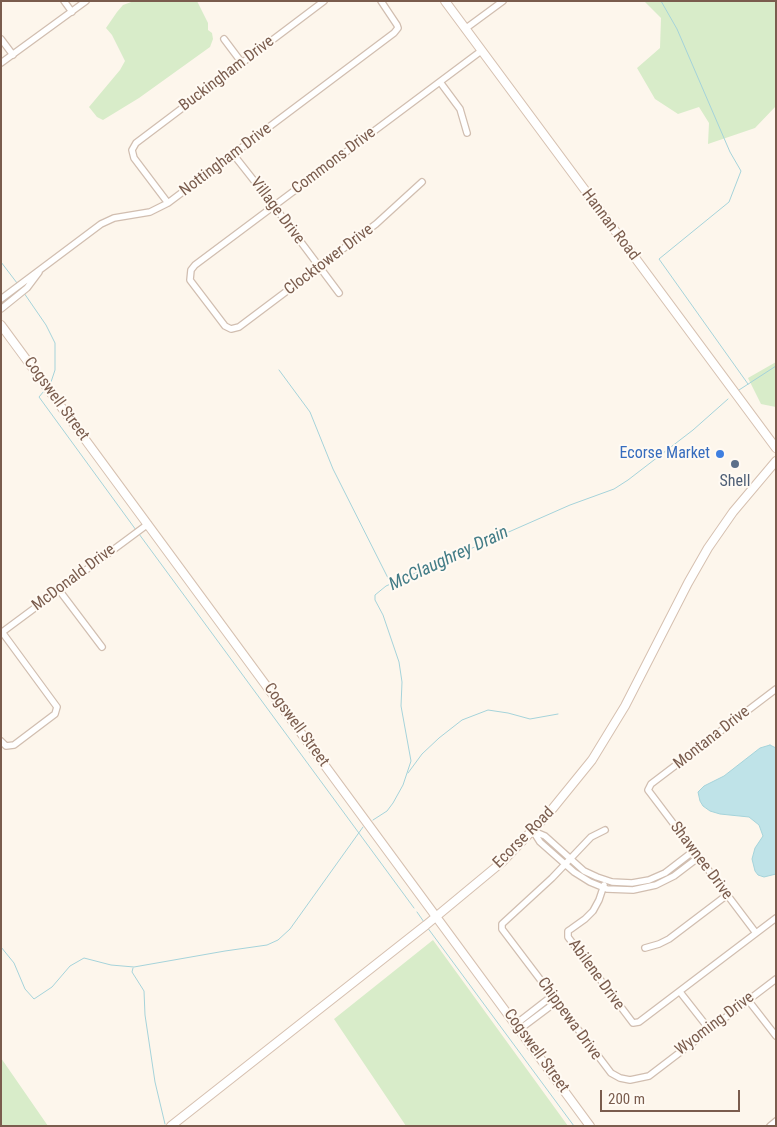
<!DOCTYPE html>
<style>
body{margin:0}
#map{position:relative;width:777px;height:1127px;overflow:hidden;background:#fdf6ec;font-family:"Roboto Condensed",sans-serif}
canvas{display:block}
.frame{position:absolute;inset:0;border:2px solid #7a5c4d;pointer-events:none}
.scale{position:absolute;left:600px;top:1090px;width:140px;height:22px;box-sizing:border-box;border:2px solid #7a5c4d;border-top:0;padding-left:6px;font-size:15px;line-height:18px;white-space:nowrap;color:#7a5c4d;-webkit-text-stroke:4px #fffaf3;paint-order:stroke}
</style>
<div id="map">
<canvas width="777" height="1127"></canvas>
<div class="frame"></div>
<div class="scale">200 m</div>
</div>
<script>
const c = document.querySelector('canvas').getContext('2d');
c.lineJoin = 'round';
function fill(path, color) {
  c.fillStyle = color;
  c.fill(path, 'evenodd');
}
function shape(rows) {
  const path = new Path2D();
  for (const r of rows) {
    path.moveTo(r[0], r[1]);
    for (let i = 2; i < r.length; i += 2) path.lineTo(r[i], r[i + 1]);
  }
  return path;
}
function strokePath(path, color, width, dash) {
  c.strokeStyle = color;
  c.lineWidth = width;
  c.lineCap = dash ? 'butt' : 'round';
  c.setLineDash(dash || []);
  c.stroke(path);
}
function label(font, color, halo, rows, align = 'center') {
  c.font = font + ' "Roboto Condensed",sans-serif';
  c.lineWidth = 4;
  c.setLineDash([]);
  c.textBaseline = 'middle';
  c.strokeStyle = halo;
  c.fillStyle = color;
  for (const [text, x, y, turn = 0] of rows) {
    c.save();
    c.translate(x, y);
    c.rotate((+turn || 0) * Math.PI / 180);
    c.textAlign = isNaN(turn) ? turn : align;
    if (halo) c.strokeText(text, 0, 0);
    c.fillText(text, 0, 0);
    c.restore();
  }
}
fill(shape([
 [134,1,197,1,208,23,208,30,212,33,213,39,210,47,139,98,103,120,97,117,89,107,120,70,125,61,112,35,106,28,117,12,123,5],
 [644,1,776,1,776,106,755,128,708,144,709,123,699,107,678,114,655,99,637,68,660,48,661,18],
 [776,362,776,407,761,404,748,378],
 [433,940,568,1126,406,1126,334,1019],
 [1,1058,48,1126,1,1126]
]), '#d8ecc9');
const water = shape([
 [770,745,776,748,776,874,764,877,758,875,755,871,752,859,755,848,763,836,759,825,749,817,720,814,710,811,703,806,700,801,698,792,704,786,724,776,760,748,770,745]
]);
fill(water, '#bfe3e8');
strokePath(water, '#a5d3da', 1);
strokePath(shape([
 [661,1,677,29,730,152,741,171,729,202,659,259,748,384],
 [1,262,17,283],
 [24,293,46,325,55,343,55,370,51,382,48,386],
 [279,370,310,412,333,469,391,584],
 [739,390,776,366],
 [44,391,39,397,136,530],
 [139,534,414,908],
 [408,773,422,754,439,738,462,720,488,710,508,713,530,719,558,714],
 [373,820,387,811,393,803,403,785,411,761,401,706,402,682,399,662,383,615,375,600,375,595,386,586,570,505,614,489,628,480,693,430,728,399],
 [417,912,424,922],
 [427,927,574,1126],
 [1,947,14,963,25,989,34,999,52,987,70,966,84,958,111,965,134,967,225,951,267,945,278,940,290,929,363,827],
 [133,968,132,972,144,991,145,1015,155,1082,165,1124]
]), '#a5d3da', 1);
const street = shape([
 [64,1,72,12],
 [465,29,503,1],
 [1,39,13,55],
 [224,39,242,63],
 [1,63,86,1],
 [440,82,460,109,467,133],
 [233,154,274,206,339,293],
 [422,182,376,224,239,327,231,329,225,326,190,280,191,270,195,265,481,51],
 [168,203,134,158,132,150,136,143,324,1],
 [1,299,101,224,114,218,150,212,168,203,394,33,398,28,397,25,381,1],
 [1,309,27,288,39,272],
 [59,590,102,647],
 [1,633,148,524],
 [1,741,6,746,14,745,55,714,57,707,2,632],
 [605,830,591,837,552,878,502,924,502,929,611,1073,620,1078,630,1080,649,1076,776,979],
 [533,831,545,836,584,871,597,877,612,882,632,883,649,880,665,873,691,853,696,854,695,860,674,876,656,885,633,890,607,889,590,882,574,872,540,842,533,831],
 [604,885,599,900,593,911,585,919,571,929,568,931,568,937,633,1023,639,1022,776,918],
 [756,933,648,790,651,784,776,689],
 [645,948,659,944,669,939,727,895],
 [680,992,709,1029],
 [748,1000,776,1036],
 [516,1024,552,996],
 [520,1029,556,1002],
 [770,1126,776,1121]
]);
const secondary = shape([
 [445,1,776,448],
 [1,325,590,1126],
 [171,1126,426,925,502,862,549,813,592,760,625,706,688,583,708,548,733,512,776,461]
]);
strokePath(street, '#d1beb0', 8);
strokePath(secondary, '#d6c0b0', 10);
strokePath(street, '#fff', 5.5);
strokePath(secondary, '#fff', 8);
for (const [x, y, r, color] of [
 [720,454,5,"#3f7fe0"],
 [735,464,5,"#5c6f8a"]
]) {
  const dot = new Path2D();
  dot.arc(x, y, r, 0, 2 * Math.PI);
  c.fillStyle = color;
  c.fill(dot);
  strokePath(dot, '#fffaf3', 2);
}
label('16px', '#7a5c4d', '#fffaf3', [
 ["Buckingham Drive",227,74,-37],
 ["Nottingham Drive",226,160,-37],
 ["Commons Drive",334,161,-37],
 ["Village Drive",277,211,53],
 ["Hannan Road",610,225,53],
 ["Clocktower Drive",329,260,-37],
 ["Cogswell Street",56,399,54],
 ["McDonald Drive",74,578,-37],
 ["Cogswell Street",296,725,54],
 ["Montana Drive",712,738,-38],
 ["Ecorse Road",524,838,-45],
 ["Shawnee Drive",701,861,53],
 ["Abilene Drive",596,975,54],
 ["Chippewa Drive",569,1019,54],
 ["Wyoming Drive",715,1024,-37],
 ["Cogswell Street",536,1051,54]
]);
label('16px', '#366cbe', '#fffaf3', [
 ["Ecorse Market",710,454]
], 'right');
label('16px', '#4e5e75', '#fffaf3', [
 ["Shell",735,482]
]);
label('italic 18px', '#437c86', '#fffaf3', [
 ["McClaughrey Drain",449,559,-25]
]);
</script>
